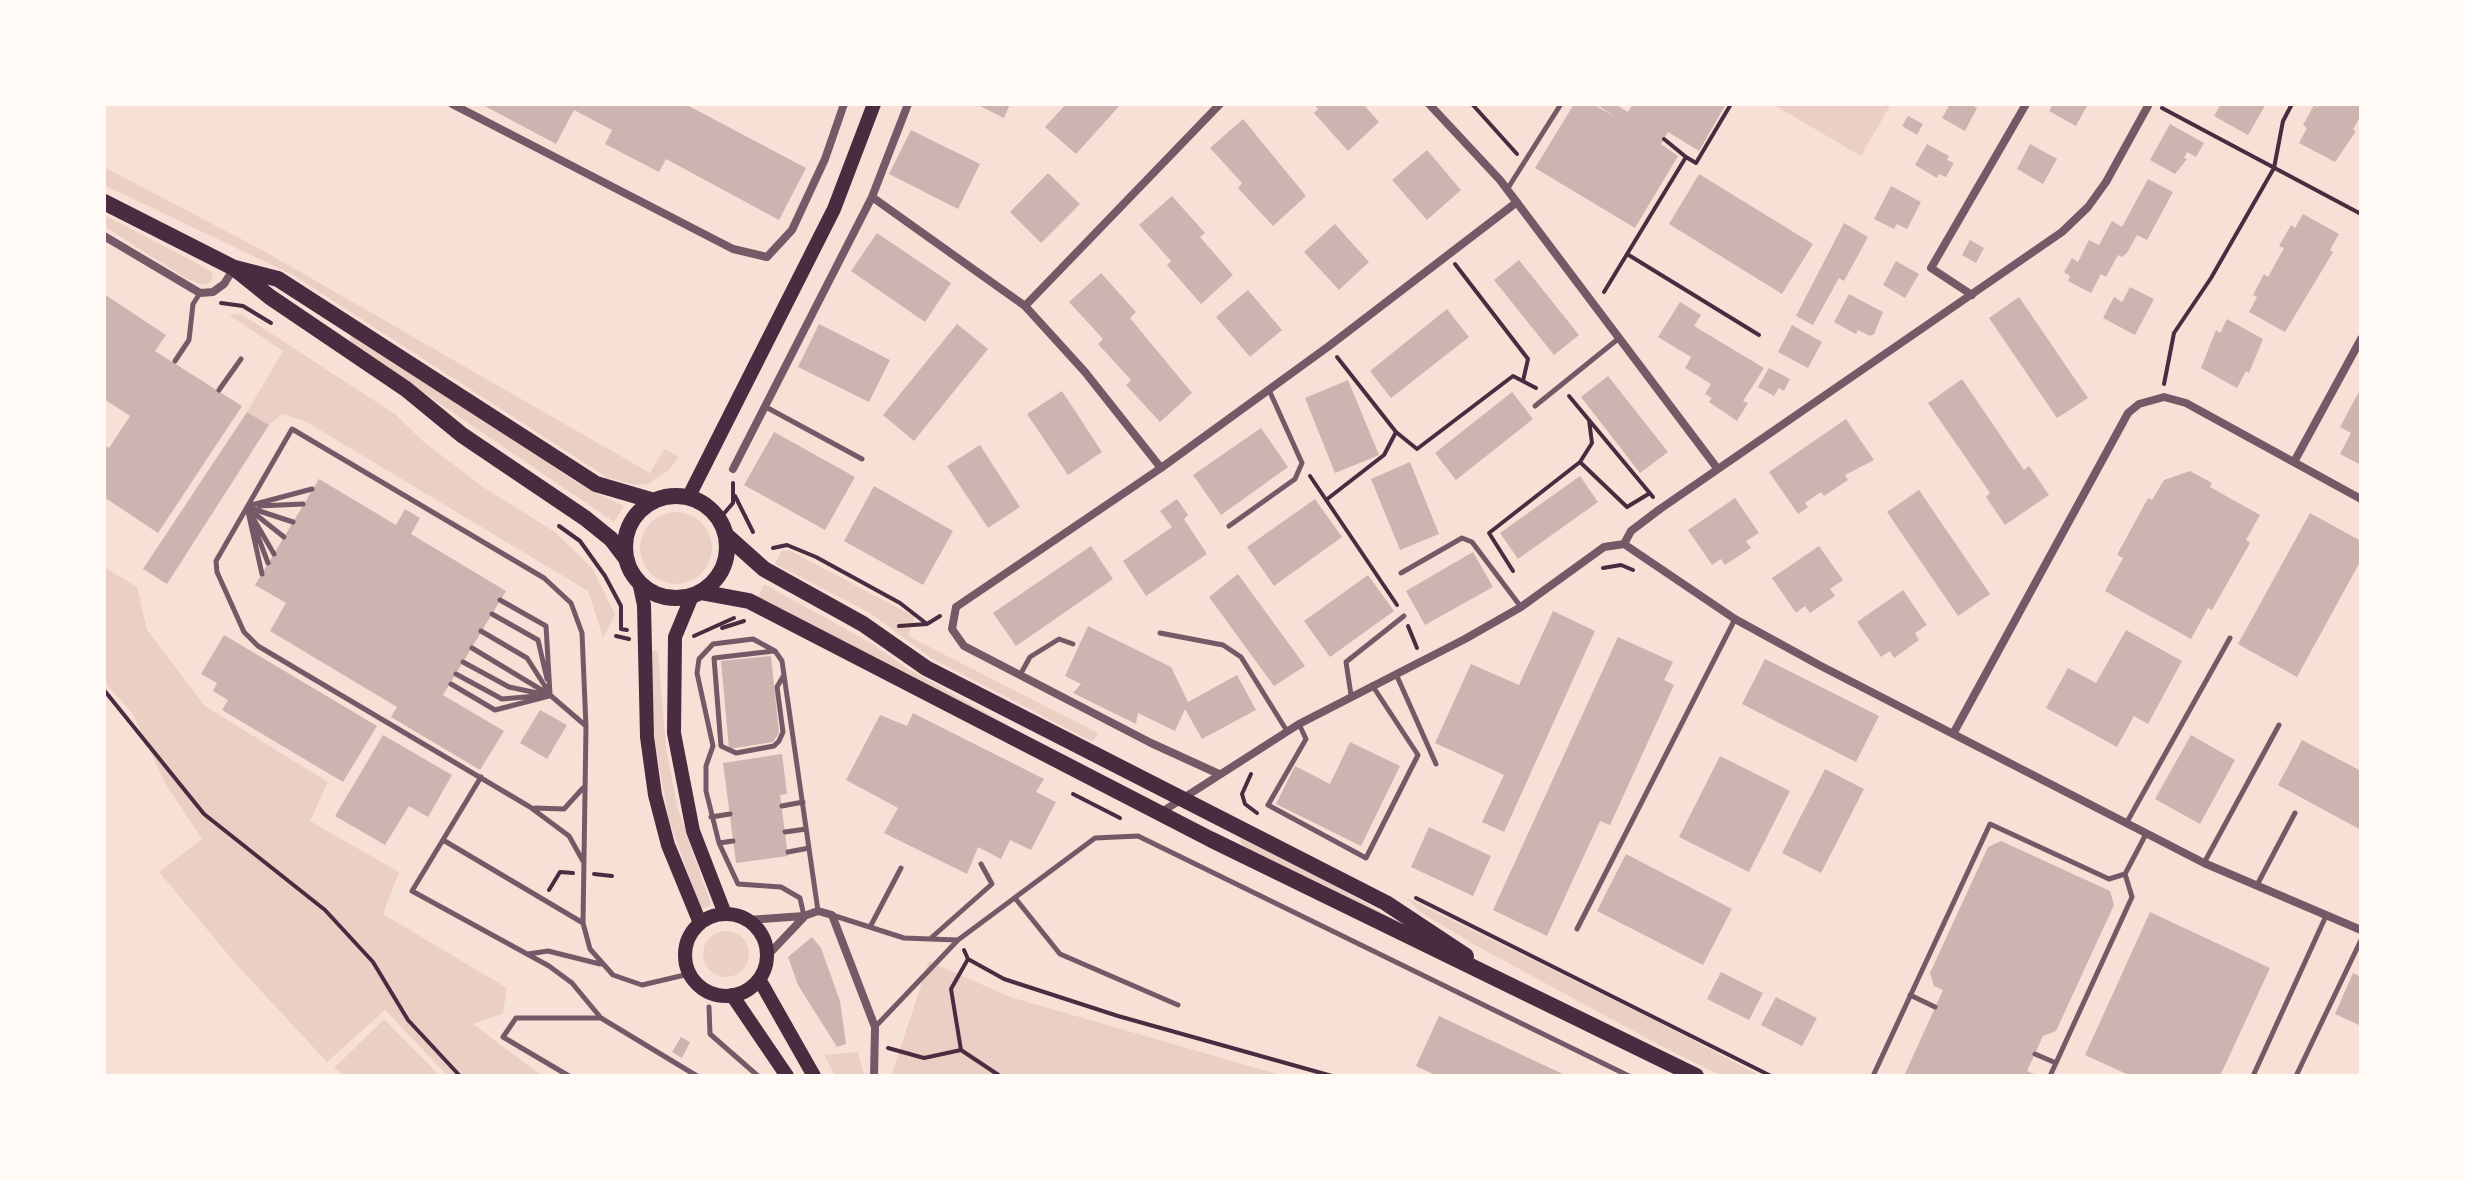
<!DOCTYPE html>
<style>
body{margin:0}
#map{position:relative;width:2465px;height:1180px;overflow:hidden;background:#f7e1d7;font-family:"DM Sans",sans-serif}
canvas{display:block}
.frame{position:absolute;inset:0;border:106px solid #fffaf5;pointer-events:none}
</style>
<div id="map">
<canvas width="2465" height="1180"></canvas>
<div class="frame"></div>
</div>
<script>
const c = document.querySelector('canvas').getContext('2d');
c.lineJoin = 'round';
function fill(path, color) {
  c.fillStyle = color;
  c.fill(path, 'evenodd');
}
function shape(rows) {
  const path = new Path2D();
  for (const r of rows) {
    if (r.length === 3) {
      path.moveTo(r[0] + r[2], r[1]);
      path.arc(r[0], r[1], r[2], 0, 2 * Math.PI);
      continue;
    }
    path.moveTo(r[0], r[1]);
    for (let i = 2; i < r.length; i += 2) path.lineTo(r[i], r[i + 1]);
  }
  return path;
}
function strokePath(path, color, width, dash) {
  c.strokeStyle = color;
  c.lineWidth = width;
  c.lineCap = dash ? 'butt' : 'round';
  c.setLineDash(dash || []);
  c.stroke(path);
}
fill(shape([
 [1772,104,1891,104,1861,156],
 [104,167,262,250,650,473,664,449,679,457,668,471,648,484,635,485,608,478,293,275,104,185],
 [104,215,189,259,213,273,211,282,203,285,187,279,104,226],
 [241,314,395,414,424,442,483,487,555,532,593,569,615,615,603,637,588,591,305,421,282,414,269,425,247,412,283,351,229,315],
 [352,333,584,487,624,506,614,522,349,342],
 [676,548,36],
 [789,550,915,617,908,636,1098,733,1093,742,931,658,870,613,775,564,781,551],
 [104,567,137,587,147,630,205,706,328,782,310,821,399,872,383,914,507,988,503,1013,473,1024,542,1076,448,1076,385,1010,327,1062,236,964,159,872,202,839,165,783,132,712,104,683],
 [764,584,871,643,905,667,1008,725,1003,727,757,599],
 [650,650,658,652,666,749,678,809,711,905,701,910,669,820,655,744],
 [1244,838,1288,859,1425,937,1246,850,1239,839],
 [1407,898,1654,1020,1761,1076,1722,1076,1663,1047,1475,945,1419,911],
 [726,954,23],
 [929,961,1010,997,1284,1076,891,1076],
 [384,1019,440,1076,347,1076,334,1068],
 [858,1052,864,1076,835,1076,824,1055]
]), '#ebcfc5');
fill(shape([
 [481,104,685,104,806,168,779,220,666,159,659,172,605,144,612,130,574,110,556,144],
 [976,104,1010,104,1004,118],
 [1066,104,1121,104,1076,154,1045,127],
 [1314,104,1363,104,1379,122,1348,151,1314,113,1318,109],
 [1574,104,1593,104,1615,117,1596,104,1615,104,1628,112,1633,104,1726,104,1699,151,1668,132,1661,144,1678,156,1635,228,1535,168],
 [1950,104,1970,104,1977,108,1965,131,1942,118],
 [2053,104,2088,104,2076,126,2049,111],
 [2221,104,2266,104,2248,135,2214,116],
 [2320,104,2361,104,2361,115,2353,130,2356,131,2335,162,2299,143,2307,128,2303,125,2314,105,2318,107],
 [1908,116,1923,124,1917,135,1902,126],
 [1243,119,1306,196,1273,226,1238,188,1242,183,1210,148],
 [2170,124,2204,143,2196,157,2187,152,2184,158,2187,159,2175,174,2150,160],
 [911,130,980,164,958,209,889,174],
 [1927,144,1949,156,1947,160,1954,163,1946,177,1939,174,1937,178,1915,165],
 [2030,144,2057,159,2043,184,2017,169],
 [1427,150,1461,190,1427,220,1392,180],
 [1048,173,1080,204,1041,243,1010,212],
 [1699,174,1813,244,1782,294,1669,224],
 [2148,179,2173,192,2147,240,2137,235,2127,253,2122,257,2118,255,2106,277,2101,274,2091,293,2068,281,2070,276,2064,272,2072,258,2078,262,2089,240,2099,245,2112,221,2122,227],
 [1891,186,1921,202,1907,229,1897,224,1894,229,1874,219],
 [1172,196,1205,233,1200,237,1233,275,1201,304,1167,265,1171,261,1139,225],
 [2303,214,2339,234,2330,250,2333,252,2285,332,2249,312,2257,297,2253,295,2264,274,2268,277,2284,248,2279,246,2291,225,2295,228],
 [1844,223,1868,237,1844,281,1839,278,1813,325,1796,316],
 [1335,224,1369,262,1339,290,1304,252],
 [877,233,951,283,925,322,851,271],
 [1970,240,1984,248,1976,263,1962,255],
 [1519,260,1579,335,1554,355,1494,280],
 [1896,261,1919,274,1905,298,1883,285],
 [1101,273,1136,312,1130,318,1192,393,1160,422,1126,385,1131,380,1098,344,1103,339,1069,302],
 [2130,287,2154,299,2135,335,2103,318,2114,297,2122,302],
 [1248,290,1282,330,1250,357,1216,317],
 [104,294,166,335,155,351,242,406,158,533,104,497,104,445,109,448,130,416,104,399],
 [1849,294,1883,312,1874,334,1870,336,1858,330,1856,334,1834,322],
 [2019,297,2088,398,2057,418,1989,318],
 [1680,302,1701,315,1694,326,1764,368,1743,401,1748,403,1737,421,1709,402,1712,398,1705,394,1711,384,1685,368,1691,357,1658,337],
 [1447,309,1469,337,1391,398,1370,371],
 [2227,319,2263,339,2249,373,2246,371,2237,388,2201,368,2216,330,2220,333],
 [819,324,890,360,869,402,798,367],
 [957,324,988,349,914,441,883,415],
 [1792,325,1822,342,1808,368,1778,352],
 [1769,368,1790,379,1784,391,1779,388,1774,396,1758,387],
 [1608,376,1668,452,1640,473,1581,397],
 [1962,379,2024,470,2029,466,2049,495,2005,525,1986,497,1990,493,1928,403],
 [1348,380,1379,455,1335,473,1305,398],
 [2361,388,2361,465,2340,454,2351,433,2340,427],
 [1062,391,1102,452,1068,475,1027,414],
 [1512,392,1533,419,1456,480,1435,453],
 [247,412,269,425,167,584,143,569],
 [1846,419,1874,460,1845,475,1848,480,1824,496,1821,492,1805,503,1808,507,1798,514,1769,472],
 [1261,428,1288,467,1221,515,1193,475],
 [774,432,855,477,825,530,744,485],
 [980,445,1020,507,988,528,947,466],
 [1410,462,1439,534,1400,550,1371,479],
 [2190,471,2212,483,2210,487,2260,515,2246,540,2250,543,2212,610,2208,608,2191,639,2105,591,2123,558,2117,555,2148,498,2152,500,2164,480],
 [1580,476,1598,502,1518,559,1500,533],
 [319,479,396,525,405,509,420,518,411,534,506,591,443,695,504,731,480,770,391,717,397,707,270,631,286,603,255,585],
 [874,486,953,531,923,585,844,541],
 [1919,490,1990,594,1958,616,1887,512],
 [1735,498,1759,533,1746,541,1751,548,1725,565,1721,559,1712,565,1688,530],
 [1177,499,1188,515,1184,519,1207,554,1146,596,1123,561,1172,527,1160,511],
 [1315,499,1342,537,1274,586,1247,547],
 [2310,513,2361,541,2361,560,2297,677,2238,644],
 [1091,546,1113,579,1016,646,993,613],
 [1819,546,1843,580,1830,589,1835,596,1810,613,1805,606,1796,613,1772,578],
 [1473,552,1493,587,1425,625,1406,591],
 [1238,574,1305,666,1274,686,1209,597],
 [1368,575,1394,611,1330,657,1304,621],
 [1903,590,1927,625,1915,633,1919,640,1894,658,1890,651,1881,657,1857,622],
 [1553,611,1595,631,1504,832,1482,822,1504,775,1435,743,1471,664,1519,685],
 [1088,626,1171,667,1188,702,1237,675,1256,710,1202,739,1185,709,1175,731,1138,713,1136,724,1073,693,1081,684,1065,676],
 [2126,630,2182,661,2148,724,2134,716,2117,747,2046,708,2068,668,2096,683],
 [224,635,377,726,343,782,222,710,228,700,213,691,217,683,201,674],
 [1618,637,1673,662,1664,680,1674,685,1610,825,1600,821,1547,936,1493,910],
 [771,656,779,733,773,742,729,749,721,661],
 [1765,659,1879,716,1856,762,1742,704],
 [540,710,567,725,547,759,520,743],
 [913,713,1044,779,1036,792,1056,802,1031,850,1010,840,1001,859,978,847,967,874,884,833,898,808,846,780,880,715,907,726],
 [383,735,452,775,428,817,409,806,385,845,335,816],
 [2191,735,2235,760,2200,824,2155,799],
 [2302,740,2361,771,2361,830,2278,785],
 [1350,742,1400,766,1361,846,1276,804,1295,766,1330,784],
 [782,754,787,794,780,795,788,856,736,863,723,763],
 [1720,756,1790,791,1749,872,1679,837],
 [1825,769,1864,789,1821,873,1782,853],
 [1429,827,1491,856,1473,896,1411,867],
 [2001,841,2110,891,2114,905,2056,1031,2043,1036,2027,1071,2039,1076,1904,1076,1943,990,1934,986,1930,973,1988,847],
 [1626,854,1732,909,1703,965,1597,911],
 [2150,912,2270,968,2220,1076,2131,1076,2085,1055],
 [812,937,821,948,840,1001,846,1044,837,1047,798,985,788,957],
 [1721,972,1763,993,1749,1020,1707,999],
 [2353,973,2361,977,2361,1026,2335,1014],
 [1776,997,1817,1018,1802,1046,1761,1025],
 [1439,1016,1567,1076,1437,1076,1416,1066],
 [681,1037,690,1042,682,1058,672,1052]
]), '#ccb4b1');
strokePath(shape([
 [1472,104,1517,154],
 [2162,108,2361,214],
 [1664,139,1686,157],
 [1627,254,1759,335],
 [1455,264,1528,359,1523,381],
 [1604,292,1686,157,1696,163,1731,104],
 [221,303,243,306,271,323],
 [2164,384,2174,333,2211,278,2274,168,2283,121,2292,104],
 [1569,396,1653,497],
 [1396,432,1417,449,1513,376,1536,388],
 [1580,462,1627,507,1650,493],
 [1310,476,1397,605],
 [735,496,753,532],
 [1326,500,1384,455,1396,432,1337,357],
 [721,517,733,503,733,483],
 [559,526,580,541,605,576,621,606,621,629,627,630],
 [773,548,787,545,816,557,900,603,927,624],
 [1603,568,1621,565,1633,570],
 [1513,571,1489,533,1580,462,1592,443,1589,420],
 [899,626,927,624,940,616],
 [1408,626,1417,648],
 [722,628,744,621],
 [616,636,629,639],
 [694,636,734,618],
 [104,690,204,814,325,910,373,962,408,1020,460,1076],
 [1251,774,1242,794,1245,804,1257,813],
 [1073,794,1120,818],
 [594,874,612,876],
 [549,890,560,872,573,873],
 [1416,898,1771,1076],
 [964,950,968,959,1004,979,1118,1016,1332,1076],
 [888,1048,924,1058,961,1050,1000,1076],
 [961,1050,951,989,968,959]
]), '#4a2c40', 4);
strokePath(shape([
 [1508,188,1561,104],
 [175,361,189,340,193,304,200,293],
 [219,390,241,359],
 [764,406,862,459],
 [1535,406,1618,339],
 [248,506,312,489],
 [259,506,303,504],
 [247,507,262,574],
 [247,507,293,522],
 [250,510,284,537],
 [249,511,274,554],
 [254,526,268,563],
 [1229,526,1295,479,1302,463,1269,390],
 [1401,573,1462,538,1472,542,1521,607],
 [500,600,546,626,550,694],
 [492,614,538,640,547,679],
 [481,631,527,658,550,694],
 [1160,633,1223,645,1241,657,1287,731],
 [472,648,550,695,586,726],
 [774,651,714,658,721,746,736,753,774,746,779,741,783,732,777,687,784,675],
 [463,662,509,687,542,694],
 [456,674,502,699,537,696],
 [1396,674,1436,764],
 [1020,675,1030,657,1059,639,1073,644],
 [451,684,495,710,549,696],
 [1351,695,1346,662,1404,616],
 [1299,724,1306,739,1268,805,1366,858,1418,755,1372,685],
 [481,777,412,891,549,966,572,983,601,1018,697,1076],
 [782,806,803,802],
 [535,808,564,809,583,788],
 [711,817,730,814],
 [2127,822,2230,638],
 [785,832,806,829],
 [443,840,583,923],
 [719,843,733,841],
 [788,852,809,848],
 [583,861,569,836,530,807,258,646,244,632,217,572,216,561,292,429,544,578,571,603,582,633,586,727,583,923,590,949,613,975,642,985,689,974],
 [2204,863,2279,725],
 [2257,885,2295,813],
 [1015,898,1060,954,1178,1005],
 [832,915,904,938,957,940],
 [804,916,800,898,781,887,738,884,719,843,706,791,706,766,713,746,697,673,699,659,713,644,753,639,775,651,782,661,818,911],
 [870,927,901,868],
 [1577,929,1735,619],
 [931,938,992,884,981,864],
 [528,954,548,951,600,964],
 [1910,995,1935,1007],
 [709,1007,710,1034,758,1076],
 [875,1027,958,940,1095,838,1138,836,1629,1076],
 [2035,1054,2056,1063],
 [569,1076,503,1037,516,1018,600,1018],
 [1873,1076,1990,824,2109,879,2125,874,2146,834],
 [2050,1076,2132,897,2125,874],
 [2253,1076,2326,916],
 [2296,1076,2361,940]
]), '#755966', 5);
strokePath(shape([
 [452,104,733,249,767,257,792,230,825,159,844,104],
 [1429,104,1500,180,1717,468],
 [872,197,1025,306,1085,372,1161,468],
 [104,236,200,293,213,292,224,284,234,268],
 [1972,295,1931,268,2026,104],
 [1025,306,1220,104],
 [2294,462,2361,339],
 [733,469,872,197,908,104],
 [1624,544,1631,531,1660,509,2062,232,2088,207,2106,182,2149,104],
 [1953,734,2128,413,2139,404,2164,397,2186,403,2361,499],
 [1219,774,1151,743,964,646,952,629,956,607,1161,468,1329,346,1517,202],
 [1160,813,1299,724,1465,639,1521,607,1604,547,1624,544,1735,619,1819,665,2204,863,2361,930],
 [748,920,804,916,818,911,832,915,875,1027,874,1076],
 [767,956,804,917]
]), '#755966', 8);
strokePath(shape([
 [688,498,834,209,874,104],
 [639,582,644,605,647,737,655,795,668,845,700,923],
 [692,596,675,637,674,733,693,831,725,914],
 [726,955,41],
 [759,979,814,1076],
 [732,995,787,1076]
]), '#4a2c40', 14);
strokePath(shape([
 [104,202,234,268,270,297,406,389,462,435,585,518,611,539,627,560],
 [235,268,278,279,596,484,654,501],
 [676,547,51],
 [726,535,764,569,863,624,926,668,1386,903,1466,956],
 [700,592,749,601,1210,839,1696,1076]
]), '#4a2c40', 16);
</script>
